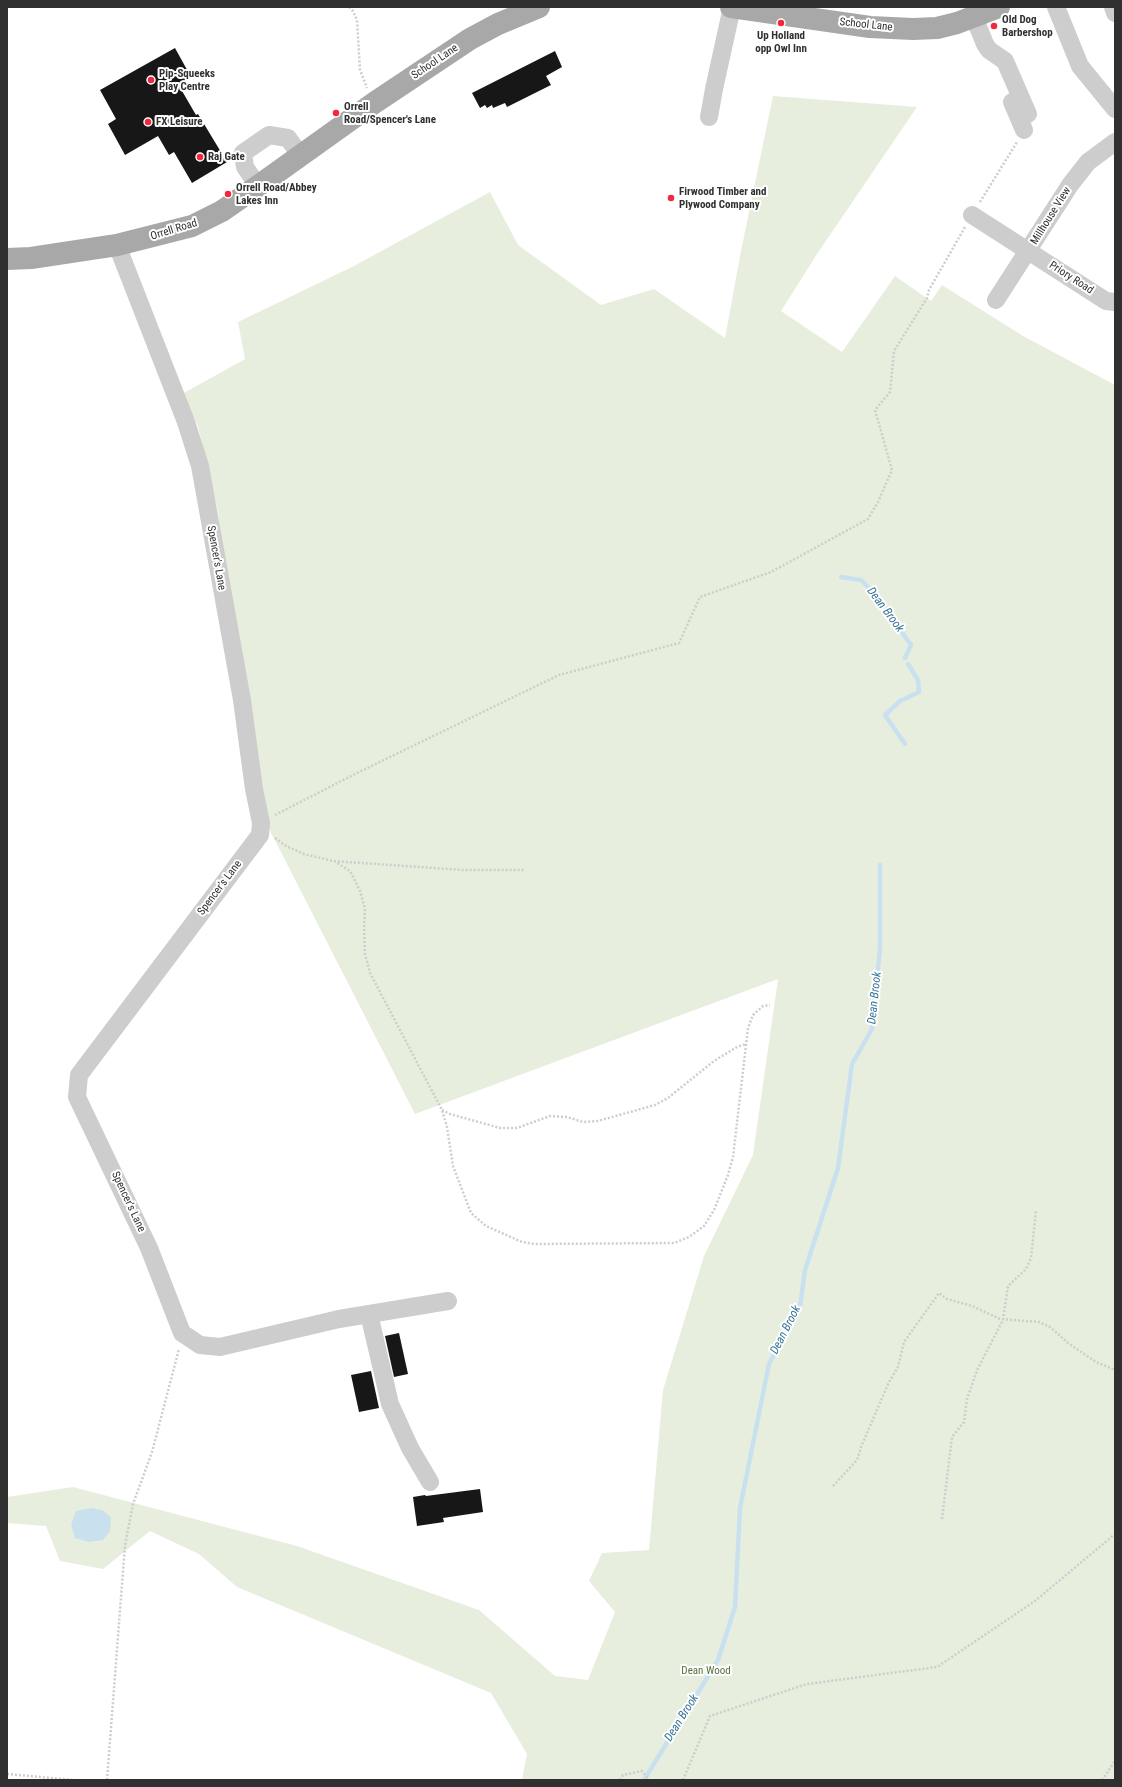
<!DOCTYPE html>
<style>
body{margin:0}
#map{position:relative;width:1122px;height:1787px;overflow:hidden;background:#fff;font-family:"Roboto Condensed",sans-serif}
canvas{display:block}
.frame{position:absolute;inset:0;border:8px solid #303030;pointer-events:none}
</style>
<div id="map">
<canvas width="1122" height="1787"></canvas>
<div class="frame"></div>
</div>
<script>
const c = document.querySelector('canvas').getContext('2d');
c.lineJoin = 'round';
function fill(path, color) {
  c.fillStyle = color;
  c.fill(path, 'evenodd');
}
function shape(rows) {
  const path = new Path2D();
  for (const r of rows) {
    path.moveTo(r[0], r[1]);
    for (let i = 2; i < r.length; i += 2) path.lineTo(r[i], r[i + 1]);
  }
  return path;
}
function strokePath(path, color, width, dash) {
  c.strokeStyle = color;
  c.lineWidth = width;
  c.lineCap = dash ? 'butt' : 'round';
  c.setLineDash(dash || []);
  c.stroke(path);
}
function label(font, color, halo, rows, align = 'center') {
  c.font = font + ' "Roboto Condensed",sans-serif';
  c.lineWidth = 4;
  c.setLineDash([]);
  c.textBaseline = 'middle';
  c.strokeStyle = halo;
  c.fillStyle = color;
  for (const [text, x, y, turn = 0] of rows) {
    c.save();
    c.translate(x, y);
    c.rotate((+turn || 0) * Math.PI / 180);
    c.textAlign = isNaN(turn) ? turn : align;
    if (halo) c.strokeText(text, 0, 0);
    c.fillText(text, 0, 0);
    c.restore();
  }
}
fill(shape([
 [773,96,917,107,817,254,781,311,842,352,895,276,931,301,942,285,1023,336,1115,385,1115,1780,522,1780,527,1754,491,1693,237,1587,199,1554,150,1531,103,1569,60,1561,46,1526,7,1523,7,1497,73,1487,297,1546,479,1610,555,1676,588,1680,615,1612,589,1581,602,1553,649,1550,663,1390,704,1256,753,1155,778,979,415,1114,266,823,233,623,218,512,198,426,182,394,245,359,238,322,352,267,490,192,518,245,601,305,654,289,725,338,741,251]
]), '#e7eede');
fill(shape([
 [91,1508,102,1510,111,1517,110,1531,103,1540,89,1542,75,1538,71,1525,76,1511]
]), '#c9e1ef');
strokePath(shape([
 [841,577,861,580,875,594,911,645,905,658],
 [905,744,885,715,900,701,919,692,918,680,908,664],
 [644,1780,718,1660,735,1607,740,1508,769,1364,800,1307,805,1270,838,1168,852,1064,872,1029,880,948,880,865]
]), '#c9e1ef', 4.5);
fill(shape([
 [175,48,191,77,178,84,196,115,198,114,227,162,192,183,174,152,169,155,158,136,125,155,108,124,116,119,100,90],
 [555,51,562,67,546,76,551,85,507,107,505,103,493,108,492,105,487,108,485,105,480,108,472,93],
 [399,1333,408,1374,394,1377,385,1336],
 [371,1371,379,1408,359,1412,351,1375],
 [480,1489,483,1512,443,1518,444,1522,417,1526,413,1497,425,1495,426,1496]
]), '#171717');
strokePath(shape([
 [349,7,353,11,357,20,360,70,367,88],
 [980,202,1017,142],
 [275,815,355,774,559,675,679,643,700,597,771,572,868,519,878,502,892,470,875,410,890,392,894,351,927,298,929,290,965,227],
 [275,838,286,846,304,854,333,861,463,870,525,870],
 [334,861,350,871,360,891,365,909,364,929,365,954,370,973,442,1110,447,1127,453,1166,471,1213,486,1226,522,1242,535,1244,674,1243,689,1237,704,1226,714,1210,728,1175,733,1157,748,1028,753,1015,763,1006,770,1005],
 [442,1110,450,1114,500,1128,517,1128,550,1116,567,1117,583,1122,598,1121,655,1105,668,1098,714,1061,737,1047,746,1044],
 [833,1486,857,1460,861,1447,889,1382,898,1367,904,1342,939,1293,947,1299,972,1306,1000,1319,1039,1322,1050,1327,1068,1343,1096,1362,1115,1370],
 [942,1519,952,1437,964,1422,967,1399,978,1368,1003,1320,1008,1286,1026,1269,1031,1258,1036,1211],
 [7,1774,74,1780],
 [107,1780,125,1545,133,1504,152,1452,179,1349],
 [620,1780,623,1775,642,1771,649,1780],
 [683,1780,710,1716,807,1684,937,1667,1035,1601,1115,1534],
 [1102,1780,1115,1761]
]), '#cdcdcd', 2.5, [2, 2]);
strokePath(shape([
 [1056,7,1080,66,1115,109],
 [1113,7,1115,13],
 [974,17,985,44,989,50,1005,61,1028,114],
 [1012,102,1024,130],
 [709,117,714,89,732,7],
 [258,186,245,167,243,153,269,135,288,138,300,155],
 [972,215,1106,301,1115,302],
 [117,245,186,422,200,466,242,700,254,789,261,823,260,835,79,1075,77,1097,149,1248,182,1333,200,1345,220,1347,339,1319,448,1301],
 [996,300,1070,185,1088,162,1115,142],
 [369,1314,390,1404,410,1448,430,1482]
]), '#cdcdcd', 18);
strokePath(shape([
 [731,7,870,27,913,29,937,28,957,23,999,7],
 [7,259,31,258,117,245,192,226,222,211,258,186,374,103,470,39,498,24,539,7]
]), '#a8a8a8', 22);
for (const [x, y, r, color] of [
 [781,23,4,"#f2283c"],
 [994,26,4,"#f2283c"],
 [151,80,4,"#f2283c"],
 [336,113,4,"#f2283c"],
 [148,122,4,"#f2283c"],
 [200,157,4,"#f2283c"],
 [228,194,4,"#f2283c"],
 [671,198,4,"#f2283c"]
]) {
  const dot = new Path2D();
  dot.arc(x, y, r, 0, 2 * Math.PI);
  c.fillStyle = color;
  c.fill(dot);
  strokePath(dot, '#fff', 1.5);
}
label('bold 11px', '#303030', '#fff', [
 ["Old Dog",1002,20],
 ["Barbershop",1002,33],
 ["Up Holland",781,36,"center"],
 ["opp Owl Inn",781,49,"center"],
 ["Pip-Squeeks",159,74],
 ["Play Centre",159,87],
 ["Orrell",344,107],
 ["Road/Spencer's Lane",344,120],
 ["FX Leisure",156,122],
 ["Raj Gate",208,157],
 ["Orrell Road/Abbey",236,188],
 ["Lakes Inn",236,201],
 ["Firwood Timber and",679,192],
 ["Plywood Company",679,205]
], 'left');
label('11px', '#303030', '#fff', [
 ["School Lane",866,25,6],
 ["School Lane",435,62,-34],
 ["Millhouse View",1051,216,-58],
 ["Orrell Road",174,230,-17],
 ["Priory Road",1071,278,33],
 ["Spencer's Lane",216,558,80],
 ["Spencer's Lane",220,888,-53],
 ["Spencer's Lane",128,1202,65]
]);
label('11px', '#55703a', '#fff', [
 ["Dean Wood",706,1671]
]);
label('italic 12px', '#387699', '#fff', [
 ["Dean Brook",885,610,53],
 ["Dean Brook",875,998,-84],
 ["Dean Brook",786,1330,-63],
 ["Dean Brook",682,1718,-58]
]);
</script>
